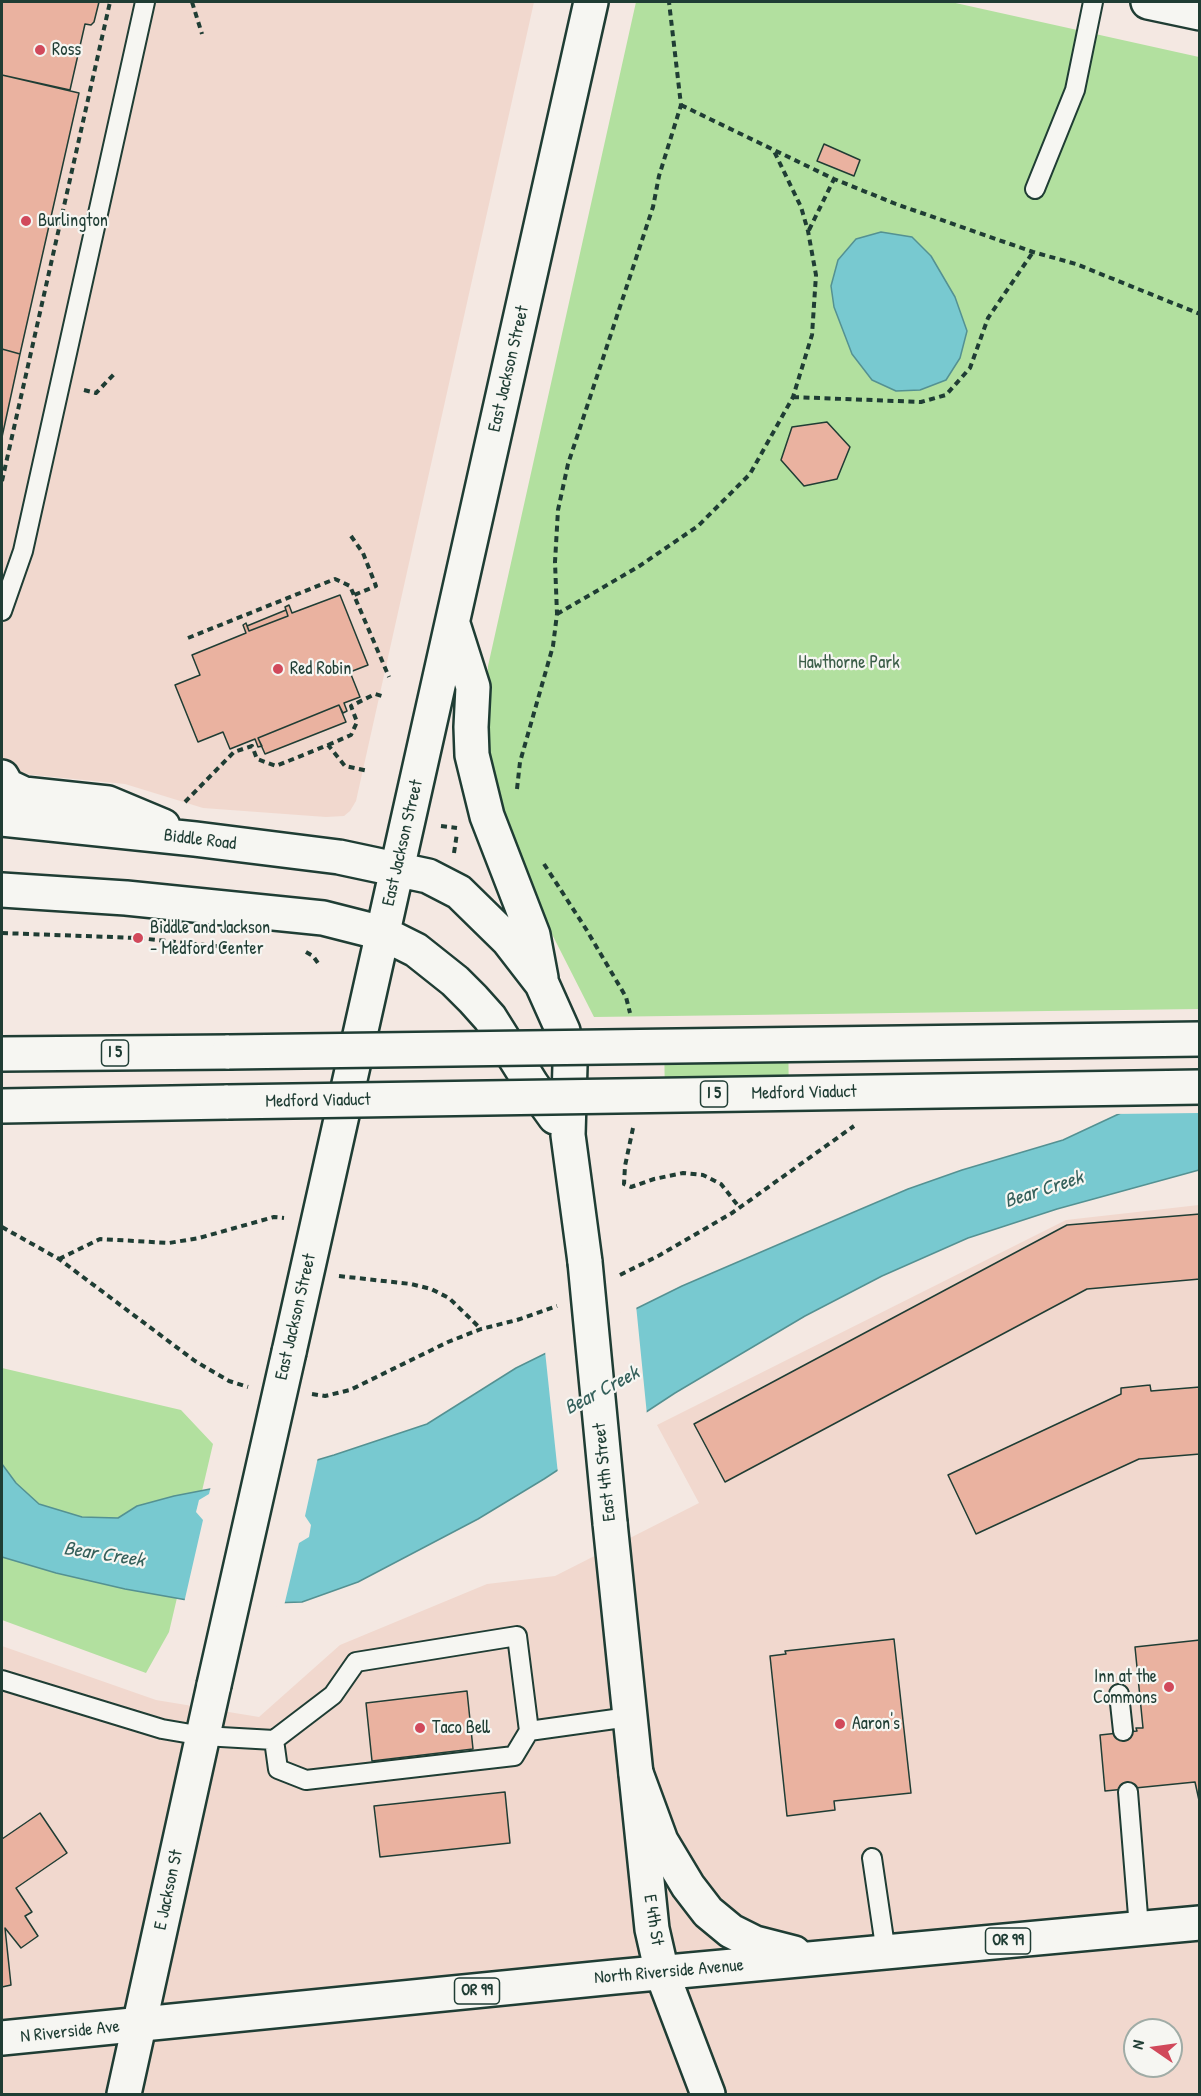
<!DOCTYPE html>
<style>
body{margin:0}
#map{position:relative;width:1201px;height:2096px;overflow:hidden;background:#f4e8e2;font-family:"Patrick Hand",sans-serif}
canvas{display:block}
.frame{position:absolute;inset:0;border:3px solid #1f3d34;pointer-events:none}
.north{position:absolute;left:1123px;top:2018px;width:60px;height:60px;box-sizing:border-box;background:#f6f6f2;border:2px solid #a0aca6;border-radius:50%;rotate:283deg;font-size:16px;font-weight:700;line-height:24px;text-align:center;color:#1f3d34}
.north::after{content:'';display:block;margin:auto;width:21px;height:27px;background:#d1495b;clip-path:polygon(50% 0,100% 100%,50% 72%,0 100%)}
</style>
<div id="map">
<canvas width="1201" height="2096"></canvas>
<div class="frame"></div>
<div class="north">N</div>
</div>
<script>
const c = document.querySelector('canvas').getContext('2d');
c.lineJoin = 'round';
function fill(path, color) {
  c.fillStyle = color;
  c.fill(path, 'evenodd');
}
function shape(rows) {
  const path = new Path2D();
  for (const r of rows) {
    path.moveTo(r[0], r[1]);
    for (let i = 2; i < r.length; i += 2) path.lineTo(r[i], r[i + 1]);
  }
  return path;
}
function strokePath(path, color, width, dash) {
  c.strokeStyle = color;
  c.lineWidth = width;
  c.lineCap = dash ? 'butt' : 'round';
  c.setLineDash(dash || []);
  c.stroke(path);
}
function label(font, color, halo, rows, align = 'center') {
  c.font = font + ' "Patrick Hand",sans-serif';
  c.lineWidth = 4.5;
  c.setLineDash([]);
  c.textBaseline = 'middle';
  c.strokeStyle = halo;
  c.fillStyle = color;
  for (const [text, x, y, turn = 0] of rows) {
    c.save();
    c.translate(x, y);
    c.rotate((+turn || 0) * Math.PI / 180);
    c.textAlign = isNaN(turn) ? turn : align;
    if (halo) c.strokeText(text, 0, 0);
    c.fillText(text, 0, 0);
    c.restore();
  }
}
fill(shape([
 [2,2,534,2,356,801,350,811,344,816,326,817,203,808,125,784,2,772],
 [1199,1205,1199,2094,2,2094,2,1646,156,1700,259,1717,340,1645,487,1584,555,1576,699,1503,657,1425,1066,1220],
 [1135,2030,1171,2030,1171,2066,1135,2066]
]), '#f1d8ce');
fill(shape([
 [636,2,951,2,1199,57,1199,1009,594,1017,523,877,503,826,488,758,488,666],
 [788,1027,789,1106,665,1108,664,1029],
 [2,1368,181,1410,213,1444,169,1632,146,1673,2,1620]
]), '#b2e09f');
const water = shape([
 [881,232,912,237,931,256,955,297,967,331,960,358,946,380,920,390,896,391,872,380,852,354,834,307,831,286,838,260,856,239,881,232],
 [1199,1086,1199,1170,1057,1209,968,1238,882,1276,805,1316,675,1393,544,1479,478,1519,358,1582,302,1602,239,1604,187,1600,125,1589,56,1573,2,1557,2,1464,16,1483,39,1504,82,1517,118,1518,137,1506,174,1496,236,1484,334,1455,427,1424,516,1368,682,1286,854,1212,908,1189,962,1170,1063,1140,1138,1105,1199,1086]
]);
fill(water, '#78c9d0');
strokePath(water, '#549192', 1.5);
fill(shape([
 [1200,1083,1199,1113,1112,1114,1137,1102],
 [636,1305,647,1415,558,1474,545,1351],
 [318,1457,305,1516,311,1525,309,1537,299,1543,284,1606,239,1607,184,1603,203,1520,196,1512,199,1500,209,1494,211,1486,236,1481]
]), '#f4e8e2');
const building = shape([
 [2,2,99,2,94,22,91,25,85,24,70,90,2,75,2,2],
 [2,75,79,93,20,354,2,349,2,75],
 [824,144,860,160,854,176,817,161,824,144],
 [2,349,20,354,2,437,2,349],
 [827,422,850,447,837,479,804,486,781,460,792,427,827,422],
 [340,595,368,665,350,672,360,697,344,703,347,711,343,713,339,705,258,738,262,746,258,747,255,739,230,749,223,732,198,742,175,685,200,675,192,655,246,633,243,625,246,623,249,631,288,616,285,607,289,605,292,613,340,595],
 [286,610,288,616,249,631,247,626,286,610],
 [339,705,346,722,265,754,258,738,339,705],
 [1200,1214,1200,1279,1087,1289,725,1482,694,1424,1067,1225,1200,1214],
 [1150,1385,1151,1391,1200,1387,1200,1454,1139,1459,976,1534,948,1475,1121,1394,1121,1388,1150,1385],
 [894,1639,911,1793,834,1801,835,1810,787,1816,770,1656,786,1654,785,1651,894,1639],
 [1200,1640,1200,1805,1195,1782,1105,1791,1100,1735,1137,1731,1136,1728,1143,1728,1135,1647,1200,1640],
 [467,1691,473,1749,372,1761,366,1703,467,1691],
 [505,1792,510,1843,380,1857,374,1806,505,1792],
 [40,1813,67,1853,16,1888,32,1912,25,1916,38,1936,21,1948,5,1928,11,1985,2,1987,2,1839,40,1813]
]);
fill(building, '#eab2a0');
strokePath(building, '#1f3d34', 1.5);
const service = shape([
 [1035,189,1075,90,1093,2],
 [2,611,23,551,145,2],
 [2,1680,162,1729,203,1736,274,1740,333,1695,356,1662,517,1636,529,1731,514,1756,306,1780,278,1769,274,1740],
 [1119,1694,1123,1731],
 [529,1731,629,1717],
 [1128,1792,1139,1928],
 [872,1858,886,1953]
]);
const tertiary = shape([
 [1148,2,1200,13]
]);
const secondary = shape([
 [453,624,473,687,471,727,472,755,487,816,533,935,541,978],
 [2,777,7,786,24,794,108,803,163,826],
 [2,819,195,839,339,857,428,876,459,892,508,940,542,984,563,1031,570,1065,568,1135,585,1262],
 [2,890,126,898,323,918,382,933,416,950,455,981,473,999,490,1018,532,1085,555,1117],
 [289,1352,591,2],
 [610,1523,652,1929,662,1973,708,2094],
 [124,2094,214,1685]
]);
const primary = shape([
 [636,1773,661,1841,688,1886,708,1912,731,1931,755,1943,794,1953],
 [2,2038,614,1977,1200,1923]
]);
const motorway = shape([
 [2,1054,229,1052],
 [2,1106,228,1102]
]);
strokePath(service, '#1f3d34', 22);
strokePath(tertiary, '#1f3d34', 38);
strokePath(secondary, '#1f3d34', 38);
strokePath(primary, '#1f3d34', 38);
strokePath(motorway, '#1f3d34', 38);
strokePath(shape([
 [192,2,202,34],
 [681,105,834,179,896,204,1033,252,1076,264,1200,314],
 [809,230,834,179],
 [84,390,96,393,116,372],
 [793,397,921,402,946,395,970,368,988,318,1033,252],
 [2,481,110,2],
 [351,536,363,553,376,586,354,595],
 [557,614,638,567,698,526,750,474,793,397,812,335,816,275,808,231,801,207,773,149],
 [188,638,335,579,350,586,389,677],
 [328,745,351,735,357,722,351,706,375,694,385,697],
 [517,789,520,762,553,646,557,614,555,562,558,510,568,464,653,207,659,176,681,105,669,2],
 [185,802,234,752,252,746,257,759,276,766,328,745,345,766,368,771],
 [441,826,457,828],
 [454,853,457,833],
 [544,864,586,929,626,997,630,1013],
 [2,933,138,938,224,947,246,946],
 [306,952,313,956,320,966],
 [633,1128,625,1166,624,1184,631,1187,654,1179,683,1173,703,1175,721,1184,739,1207],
 [2,1227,59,1259,195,1361,229,1381,248,1387],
 [59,1259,100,1239,169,1243,199,1238,274,1217,284,1218],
 [620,1275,660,1255,732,1213,854,1126],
 [339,1276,411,1284,431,1289,449,1298,481,1329],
 [312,1394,325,1396,350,1390,448,1342,481,1329,517,1320,557,1306]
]), '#1f3d34', 4, [6, 4.5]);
strokePath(service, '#f6f6f2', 18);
strokePath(tertiary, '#f6f6f2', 33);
strokePath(secondary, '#f6f6f2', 33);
strokePath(primary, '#f6f6f2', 33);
strokePath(motorway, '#f6f6f2', 33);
const secondaryBridge = shape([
 [585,1262,610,1523],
 [214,1685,289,1352]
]);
const motorwayBridge = shape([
 [229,1052,1200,1039],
 [228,1102,1200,1087]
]);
strokePath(secondaryBridge, '#1f3d34', 38, []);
strokePath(motorwayBridge, '#1f3d34', 38, []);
strokePath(secondaryBridge, '#f6f6f2', 33);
strokePath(motorwayBridge, '#f6f6f2', 33);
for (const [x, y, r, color] of [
 [40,50,6,"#d1495b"],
 [26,221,6,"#d1495b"],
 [278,669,6,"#d1495b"],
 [138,938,6,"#d1495b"],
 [1169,1687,6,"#d1495b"],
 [840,1724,6,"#d1495b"],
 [420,1728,6,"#d1495b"]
]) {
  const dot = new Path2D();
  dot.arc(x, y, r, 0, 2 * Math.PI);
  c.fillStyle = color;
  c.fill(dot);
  strokePath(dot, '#f6f6f2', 2);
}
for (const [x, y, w] of [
 [115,1053,27],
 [714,1094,27],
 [1008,1941,45],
 [477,1991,45]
]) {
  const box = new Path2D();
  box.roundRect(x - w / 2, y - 13, w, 26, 4.5);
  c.fillStyle = '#f6f6f2';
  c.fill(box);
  strokePath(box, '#1f3d34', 1.5);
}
label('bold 16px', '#1f3d34', null, [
 ["I 5",115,1053],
 ["I 5",714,1094],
 ["OR 99",1008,1941],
 ["OR 99",477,1991]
]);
label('18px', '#1f3d34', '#f6f6f2', [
 ["Ross",52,50],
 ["Burlington",38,221],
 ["Red Robin",290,669],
 ["Biddle and Jackson",150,928],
 ["- Medford Center",150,949],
 ["Inn at the",1157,1677,"right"],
 ["Commons",1157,1698,"right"],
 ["Aaron's",852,1724],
 ["Taco Bell",432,1728]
], 'left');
label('18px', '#1f3d34', '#f6f6f2', [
 ["East Jackson Street",509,369,-77],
 ["Biddle Road",200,840,7],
 ["East Jackson Street",403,843,-77],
 ["Medford Viaduct",804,1093,-1],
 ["Medford Viaduct",318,1101,-1],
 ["East Jackson Street",296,1317,-77],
 ["East 4th Street",605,1472,-96],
 ["E Jackson St",169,1890,-78],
 ["E 4th St",653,1920,81],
 ["North Riverside Avenue",669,1972,-5],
 ["N Riverside Ave",70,2032,-6]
]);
label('18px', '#3c5e49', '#f6f6f2', [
 ["Hawthorne Park",849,663]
]);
label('italic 20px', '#35605b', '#f6f6f2', [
 ["Bear Creek",1044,1190,-18],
 ["Bear Creek",602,1391,-28],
 ["Bear Creek",104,1555,9]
]);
</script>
